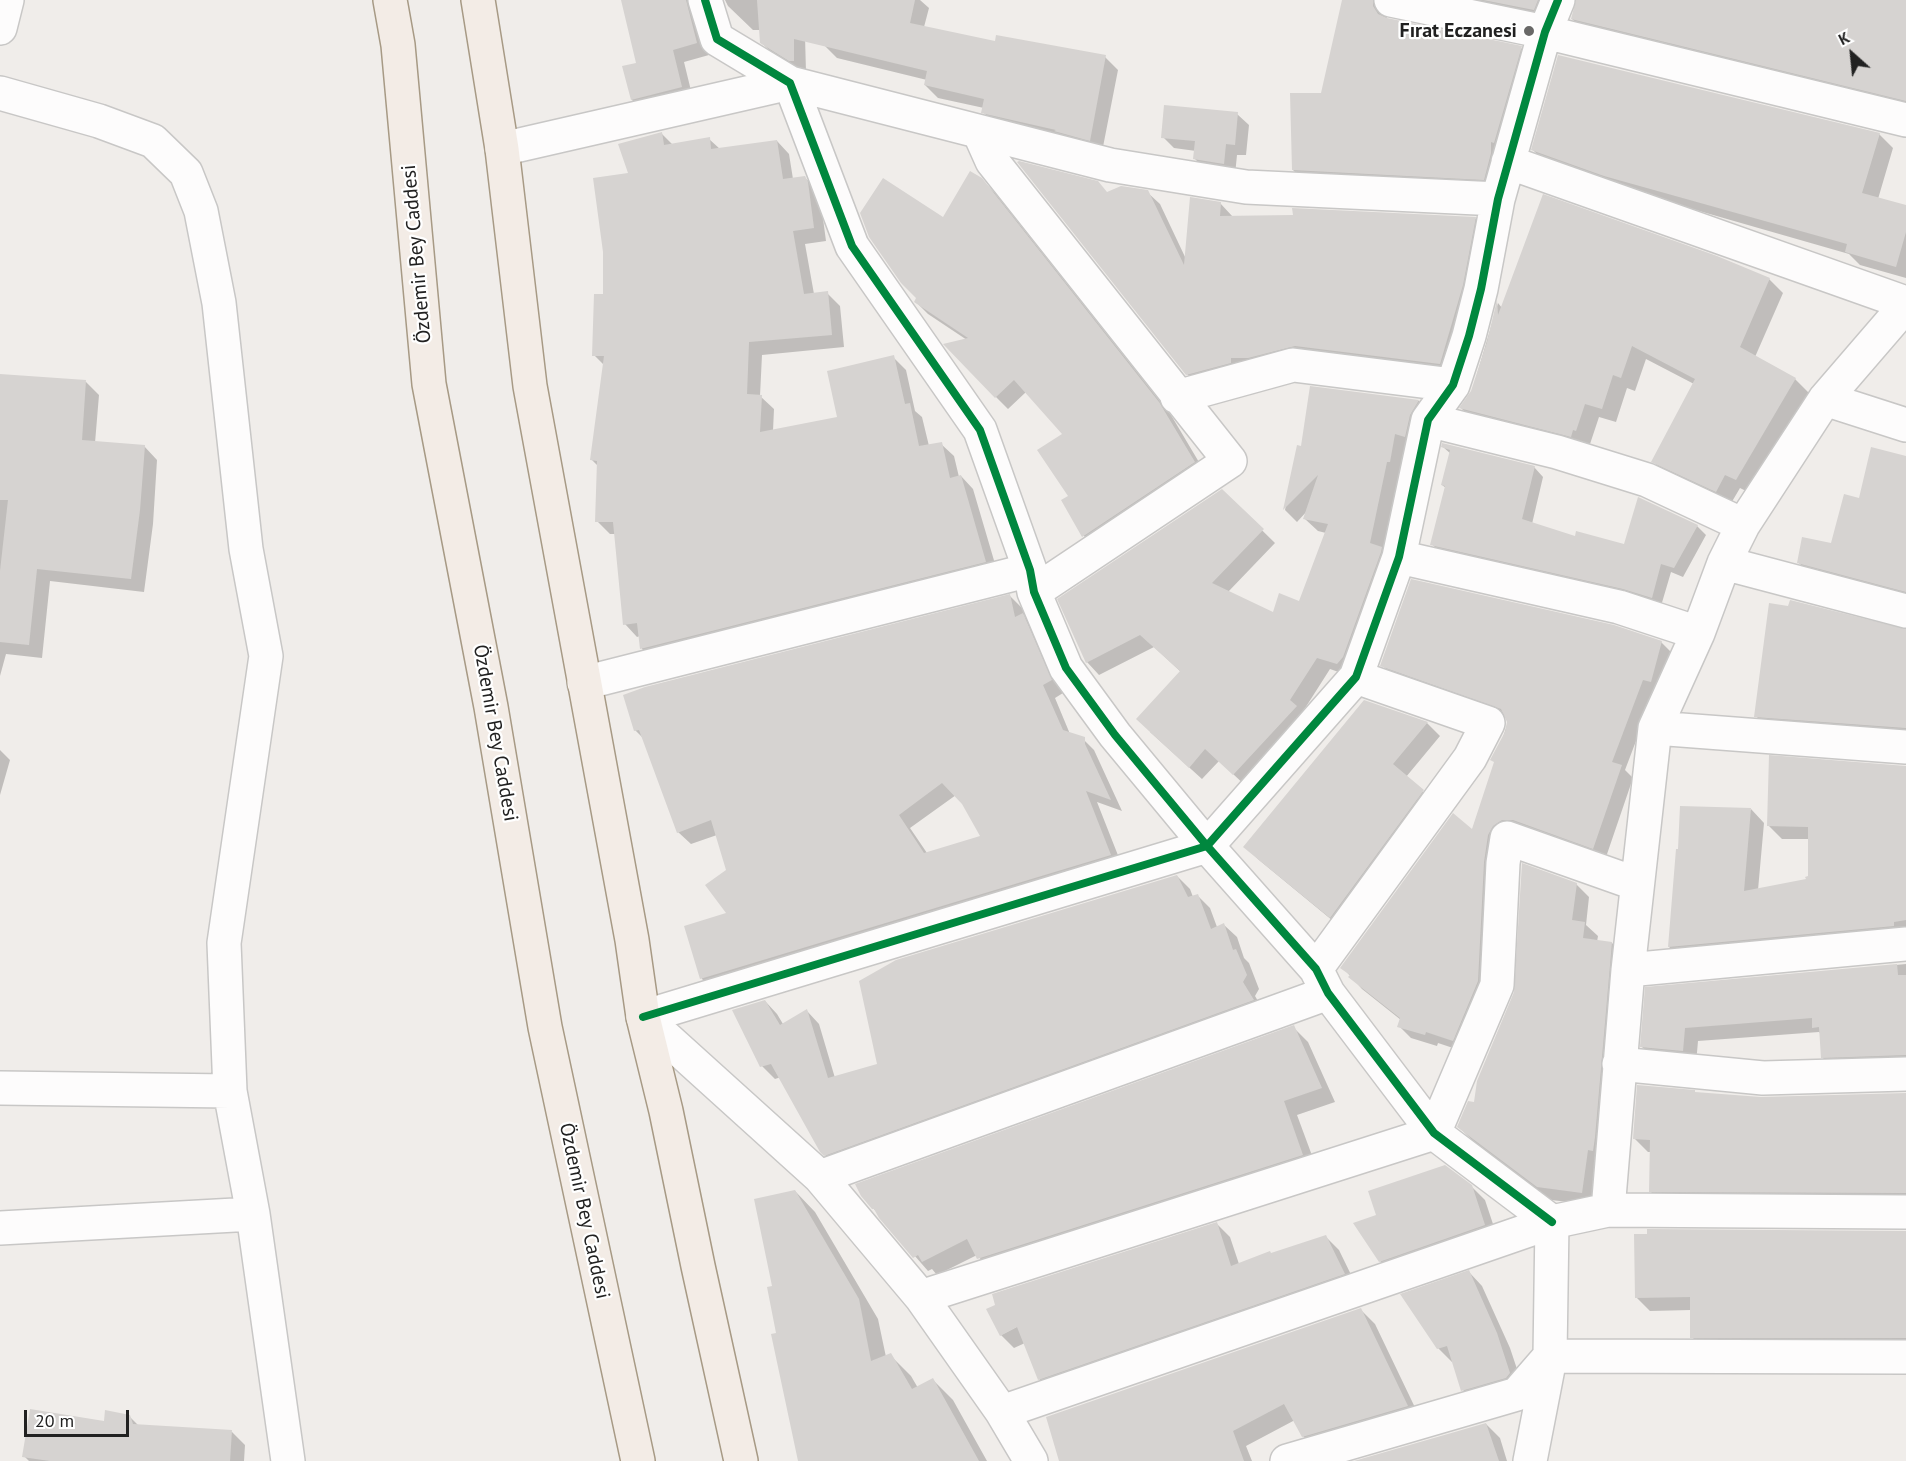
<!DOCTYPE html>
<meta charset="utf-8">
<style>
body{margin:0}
#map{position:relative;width:1906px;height:1461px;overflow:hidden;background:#f0edea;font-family:"PT Sans",sans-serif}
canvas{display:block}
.north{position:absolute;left:1822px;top:24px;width:60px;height:60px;-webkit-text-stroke:4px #fff;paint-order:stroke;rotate:333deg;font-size:16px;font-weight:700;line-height:24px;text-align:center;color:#212121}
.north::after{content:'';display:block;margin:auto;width:21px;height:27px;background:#212121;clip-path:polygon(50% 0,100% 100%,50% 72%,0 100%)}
.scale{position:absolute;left:24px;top:1410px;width:105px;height:27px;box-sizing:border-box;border:3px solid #212121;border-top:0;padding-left:8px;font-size:18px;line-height:21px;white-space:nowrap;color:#212121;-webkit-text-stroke:4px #fff;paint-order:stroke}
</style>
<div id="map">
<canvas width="1906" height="1461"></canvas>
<div class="north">K</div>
<div class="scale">20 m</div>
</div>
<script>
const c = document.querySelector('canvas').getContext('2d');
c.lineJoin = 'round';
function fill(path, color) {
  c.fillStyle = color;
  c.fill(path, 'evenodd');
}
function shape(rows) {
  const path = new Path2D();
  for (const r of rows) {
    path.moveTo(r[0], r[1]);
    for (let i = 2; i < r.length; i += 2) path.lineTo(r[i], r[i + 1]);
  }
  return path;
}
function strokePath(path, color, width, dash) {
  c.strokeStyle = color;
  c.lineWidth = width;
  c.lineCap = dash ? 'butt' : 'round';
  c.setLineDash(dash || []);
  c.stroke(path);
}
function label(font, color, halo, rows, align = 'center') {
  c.font = font + ' "PT Sans",sans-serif';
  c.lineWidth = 4.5;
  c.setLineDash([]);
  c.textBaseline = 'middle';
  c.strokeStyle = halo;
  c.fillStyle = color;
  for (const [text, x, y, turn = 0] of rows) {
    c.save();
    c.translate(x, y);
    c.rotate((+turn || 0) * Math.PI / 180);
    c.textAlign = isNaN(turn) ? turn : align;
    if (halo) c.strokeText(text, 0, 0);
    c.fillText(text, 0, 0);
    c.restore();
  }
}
fill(shape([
 [622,0,694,0,709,55,684,62,693,99,644,112,632,100,638,64],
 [725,0,804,0,806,72,774,55,761,42,760,30,753,30,728,6],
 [836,0,920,0,929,8,924,27,996,43,1105,57,1118,70,1102,152,996,125,983,112,984,108,938,98,925,85,927,80,837,58,825,46],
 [1343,0,1392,0,1386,11,1387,20,1521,48,1535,61,1498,193,1307,184,1293,170,1323,94],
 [1434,0,1559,0,1547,24],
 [1578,0,1906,0,1906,110,1586,32,1572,19],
 [1237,114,1249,125,1246,155,1237,155,1235,175,1206,170,1195,159,1196,151,1174,148,1163,137],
 [661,133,673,145,709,139,720,149,777,141,789,154,793,179,805,178,818,190,820,196,826,241,805,244,814,294,827,293,840,306,844,347,762,355,760,396,774,409,773,431,839,418,893,357,906,370,915,411,922,417,929,446,941,444,954,456,959,477,961,476,973,489,998,574,654,661,642,649,640,636,637,637,625,624,616,534,610,534,597,521,599,467,592,460,604,365,594,355,604,295,630,175],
 [1879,134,1893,148,1878,199,1906,207,1906,278,1860,265,1849,254,1619,188,1546,163,1533,150],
 [981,179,994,192,1171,415,1206,474,1095,548,1084,536,1063,500,1070,497,1064,434,1026,392,1008,409,996,397,967,340,928,314,916,302,943,219],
 [1147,192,1160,204,1186,259,1220,203,1233,217,1475,218,1487,230,1452,376,1308,358,1199,387,1187,374,1108,194],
 [1769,279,1783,293,1755,357,1795,379,1809,393,1750,493,1740,488,1730,505,1666,475,1653,461,1694,384,1646,359,1635,391,1627,388,1616,422,1599,417,1590,444,1587,443,1585,450,1475,422,1461,408,1472,391,1498,303,1502,308],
 [0,375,86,382,99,395,95,443,144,446,157,460,153,524,144,592,50,581,42,658,6,654,0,676],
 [1311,388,1419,401,1431,413,1407,445,1383,550,1394,561,1350,676,1330,669,1302,713,1309,720,1247,787,1219,761,1202,779,1150,732,1181,672,1154,647,1099,675,1087,662,1222,491,1275,543,1228,592,1274,614,1300,603,1326,533,1318,531,1305,519,1308,510,1297,522,1285,510,1298,447,1302,447],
 [1443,447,1534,467,1543,477,1532,524,1576,538,1625,546,1697,526,1706,535,1683,577,1671,572,1661,606,1441,554,1432,544,1446,488,1442,485,1451,454],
 [1906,458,1906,601,1812,576,1798,562,1832,545,1860,500],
 [1010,596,1023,609,1025,617,1035,628,1063,693,1055,698,1070,734,1081,737,1094,750,1122,811,1097,802,1123,868,714,991,702,979,686,927,728,914,727,871,717,835,691,844,678,832,645,740,635,730],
 [956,795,964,803,982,837,927,853,910,828],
 [1906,631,1906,740,1769,730,1756,716],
 [1661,642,1673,654,1655,691,1625,770,1633,778,1605,860,1526,832,1490,993,1465,1052,1438,1043,1437,1046,1411,1038,1399,1026,1401,1020,1362,989,1342,967,1472,831,1508,722,1506,717,1394,677,1382,665],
 [1364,701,1427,723,1440,736,1406,777,1436,804,1344,930,1259,860,1245,847],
 [0,750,10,760,0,795],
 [1906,767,1906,940,1683,960,1669,947,1751,809,1764,823,1758,890,1807,880,1810,877,1809,839,1782,839,1768,825],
 [1177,876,1190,889,1193,897,1197,895,1210,908,1217,927,1224,925,1237,937,1244,958,1249,963,1259,989,1255,996,1265,1013,838,1168,821,1151,781,1077,775,1079,762,1066,765,1001,777,1014,783,1024,807,1011,819,1024,835,1078,878,1065],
 [1576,884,1589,897,1586,925,1598,936,1597,942,1612,943,1625,956,1595,1205,1551,1200,1472,1140,1459,1127,1475,1104],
 [1906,964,1906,1069,1836,1071,1822,1057,1821,1034,1819,1032,1698,1041,1696,1064,1656,1060,1642,1047,1647,989],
 [1293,1027,1308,1042,1335,1102,1297,1115,1317,1169,993,1273,977,1255,937,1275,932,1269,928,1271,873,1208],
 [1696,1094,1761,1099,1906,1094,1906,1206,1664,1205,1650,1191,1651,1152,1648,1152,1634,1138],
 [1471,1186,1485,1200,1498,1239,1394,1275,1380,1261],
 [795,1191,815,1212,878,1319,886,1357,890,1355,911,1376,918,1388,933,1380,953,1400,987,1461,800,1461,778,1334,773,1287],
 [1217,1224,1230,1237,1239,1264,1326,1237,1339,1250,1357,1287,1053,1392,1039,1379,1025,1343,1014,1348,1001,1335],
 [1906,1232,1906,1351,1705,1351,1692,1337,1691,1310,1650,1311,1636,1297],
 [1469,1272,1482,1286,1510,1348,1523,1387,1476,1403,1463,1390,1453,1361,1452,1362,1438,1348],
 [1361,1310,1375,1324,1421,1420,1318,1451,1303,1436,1295,1420,1246,1446,1252,1461,1061,1461],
 [129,1416,139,1426,232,1432,245,1445,244,1461,29,1461,24,1456,105,1423],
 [1486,1424,1500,1438,1507,1461,1359,1461]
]), '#0003');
fill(shape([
 [621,0,686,0,697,43,673,50,682,87,631,100,622,66,636,63],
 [757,0,915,0,910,23,995,41,996,35,1106,55,1090,141,1054,131,1056,130,981,113,984,99,924,85,927,71,794,39,794,61,789,61,760,43],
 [1342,0,1373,0,1373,6,1378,14,1387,18,1522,46,1494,143,1491,142,1491,153,1484,180,1292,170,1290,93,1321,93],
 [1483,0,1538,0,1534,10],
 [1576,0,1906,0,1906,101,1571,19],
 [1558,55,1880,133,1862,193,1906,205,1906,232,1896,267,1845,252,1847,244,1604,176,1531,150],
 [1164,105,1238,112,1235,145,1226,144,1224,164,1193,159,1195,141,1161,138],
 [662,132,664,145,710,137,711,149,777,140,783,179,805,176,808,182,814,228,793,231,804,294,828,291,832,335,749,342,747,394,762,395,760,432,837,417,827,371,894,355,905,404,910,403,919,446,942,442,950,478,961,475,986,562,640,649,637,623,623,625,613,522,595,522,597,461,590,460,604,356,592,356,594,294,603,294,603,252,593,178,628,173,618,144],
 [1019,161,1098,181,1107,192,1121,186,1148,190,1184,265,1190,197,1221,202,1220,216,1293,215,1292,208,1476,217,1463,285,1440,364,1295,346,1248,358,1231,358,1231,363,1186,375,1017,162],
 [970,171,982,178,1159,402,1195,462,1082,537,1061,500,1068,496,1037,450,1062,434,1014,380,995,398,943,344,968,338,914,302,916,298,901,283,869,237,860,213,883,178,943,217],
 [1543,194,1717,256,1770,278,1740,347,1796,378,1736,480,1725,475,1716,492,1651,462,1695,379,1632,346,1621,378,1613,375,1602,409,1585,404,1576,431,1573,430,1571,437,1459,408,1471,391,1487,342,1497,300,1498,315],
 [0,374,86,380,82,440,145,445,140,510,131,579,37,569,29,645,0,642,0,571,8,500,0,500],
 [1310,386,1419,400,1410,415,1405,437,1395,434,1390,462,1387,462,1370,543,1382,547,1381,552,1343,657,1337,664,1317,658,1290,700,1297,706,1233,775,1205,749,1189,768,1136,719,1180,671,1140,635,1086,663,1057,599,1222,489,1264,529,1212,583,1273,612,1279,593,1299,601,1328,524,1303,519,1318,475,1283,510,1297,445,1301,446],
 [1442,443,1535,466,1522,519,1575,536,1576,531,1624,544,1638,497,1698,525,1674,568,1661,564,1652,598,1623,589,1430,545,1445,486,1441,485,1450,450,1441,447],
 [1871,447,1906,456,1906,592,1797,563,1802,537,1831,543,1844,494,1859,498],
 [1411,579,1614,625,1662,641,1651,682,1643,680,1612,762,1622,765,1593,849,1513,820,1502,820,1493,826,1488,835,1484,862,1478,981,1453,1041,1426,1032,1425,1035,1397,1027,1400,1018,1348,977,1350,975,1340,968,1453,813,1472,829,1494,762,1490,760,1505,732,1507,722,1501,709,1380,666],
 [1010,594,1015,617,1023,613,1052,680,1043,685,1063,730,1085,737,1085,744,1111,800,1086,791,1111,855,700,979,684,926,726,913,705,885,726,870,711,820,677,833,639,730,634,731,623,695,645,687],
 [942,783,962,804,980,836,924,853,899,815],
 [1790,600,1906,629,1906,728,1754,717,1769,603,1788,606],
 [1364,700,1428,722,1393,764,1424,790,1330,918,1243,847],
 [1769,755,1906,766,1906,920,1894,922,1894,926,1668,947,1676,849,1678,849,1680,806,1751,808,1744,891,1806,879,1805,877,1808,876,1808,827,1767,826],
 [1522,863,1577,883,1572,920,1585,922,1583,938,1612,942,1595,1137,1593,1151,1588,1150,1582,1193,1537,1187,1457,1127,1468,1101,1474,1102,1477,1081,1514,992],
 [1177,875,1188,897,1198,894,1211,929,1224,923,1233,950,1236,949,1247,975,1243,982,1254,1000,824,1156,820,1152,771,1064,760,1067,732,1010,765,1000,780,1025,807,1009,828,1078,877,1064,859,981,896,960],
 [1897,964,1898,975,1906,975,1906,1055,1821,1058,1819,1027,1812,1028,1812,1018,1685,1028,1683,1051,1640,1047,1645,987],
 [1294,1025,1322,1088,1284,1101,1303,1155,977,1259,967,1239,922,1262,918,1255,913,1258,879,1218,874,1209,872,1209,861,1196,855,1184],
 [1637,1085,1695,1090,1695,1092,1761,1097,1906,1093,1906,1193,1649,1192,1650,1140,1633,1139],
 [1445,1165,1472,1185,1485,1225,1379,1262,1353,1223,1376,1215,1368,1191],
 [795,1190,859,1299,871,1361,891,1353,912,1389,933,1378,979,1461,798,1461,771,1334,776,1333,767,1287,772,1286,754,1199],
 [1217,1222,1231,1266,1270,1251,1271,1253,1326,1235,1345,1274,1038,1380,1017,1327,1000,1336,986,1309,995,1305,992,1294],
 [1647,1229,1906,1231,1906,1338,1690,1338,1690,1297,1635,1298,1634,1234,1647,1234],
 [1469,1270,1497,1333,1510,1373,1506,1378,1461,1391,1447,1346,1437,1349,1400,1294],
 [1361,1308,1408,1406,1302,1437,1284,1404,1233,1431,1244,1461,1059,1461,1046,1417],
 [30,1409,104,1421,105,1410,130,1415,133,1424,232,1430,230,1461,50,1461,22,1457],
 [1486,1423,1499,1461,1354,1461]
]), '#d6d3d1');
const street = shape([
 [705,0,717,39,790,83,852,246,980,430,1030,570,1034,592,1066,668,1115,735,1207,846,1316,969,1328,993,1434,1133,1552,1222],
 [1391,0,1545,32,1906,120],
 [0,28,7,0],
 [0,93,99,121,153,141,186,173,201,211,219,303,246,549,266,656,224,943,230,1091,253,1214,288,1461],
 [979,132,992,161,1230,461,1034,592],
 [502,149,790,83,1110,165,1246,187,1498,199],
 [1508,162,1906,303],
 [1177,397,1293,365,1453,385],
 [1825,399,1906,425],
 [1428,420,1557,452,1647,480,1743,525],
 [1399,557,1619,607,1698,633],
 [1724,563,1906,611],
 [584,683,1030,570],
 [1655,728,1906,747],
 [1316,969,1470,758,1488,723,1356,677],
 [1628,970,1906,944],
 [643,1017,1207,846,1356,677,1399,557,1428,420,1453,385,1469,336,1481,289,1498,199,1545,32,1558,0],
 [643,1017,820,1177,921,1297,1002,1412,1031,1461],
 [1619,1064,1763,1078,1906,1074],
 [0,1088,230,1091],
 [820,1177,1328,993],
 [1608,1210,1628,970,1655,728,1698,633,1724,563,1743,525,1825,399,1906,305],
 [1552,1222,1550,1356,1906,1357],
 [0,1228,253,1214],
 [921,1297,1434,1133,1497,985,1503,863,1507,838,1637,884],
 [1002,1412,1552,1222,1608,1210,1906,1212],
 [1287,1461,1517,1394,1550,1356],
 [1530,1461,1550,1358]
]);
const primary = shape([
 [390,0,398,45,429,384,491,707,545,1027,638,1461],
 [478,0,502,149,530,386,632,940,643,1017,666,1111,698,1266,741,1461]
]);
strokePath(street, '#c8c7c6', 36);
strokePath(primary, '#a79a85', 36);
strokePath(street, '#fdfcfc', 33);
strokePath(primary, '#f3ece6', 33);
strokePath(shape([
 [705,0,717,39,790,83,852,246,980,430,1030,570,1034,592,1066,668,1115,735,1207,846,1316,969,1328,993,1434,1133,1552,1222],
 [643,1017,1207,846,1356,677,1399,557,1428,420,1453,385,1469,336,1481,289,1498,199,1545,32,1558,0]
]), '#00873e', 8);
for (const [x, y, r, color] of [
 [1529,31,6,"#696867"]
]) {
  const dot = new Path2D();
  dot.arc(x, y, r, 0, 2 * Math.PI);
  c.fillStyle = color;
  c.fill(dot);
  strokePath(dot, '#fff', 2);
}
label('bold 20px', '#212121', '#fff', [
 ["Fırat Eczanesi",1517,31]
], 'right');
label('20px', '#212121', '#fff', [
 ["Özdemir Bey Caddesi",417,254,-95],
 ["Özdemir Bey Caddesi",495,733,80],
 ["Özdemir Bey Caddesi",584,1211,78]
]);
</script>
